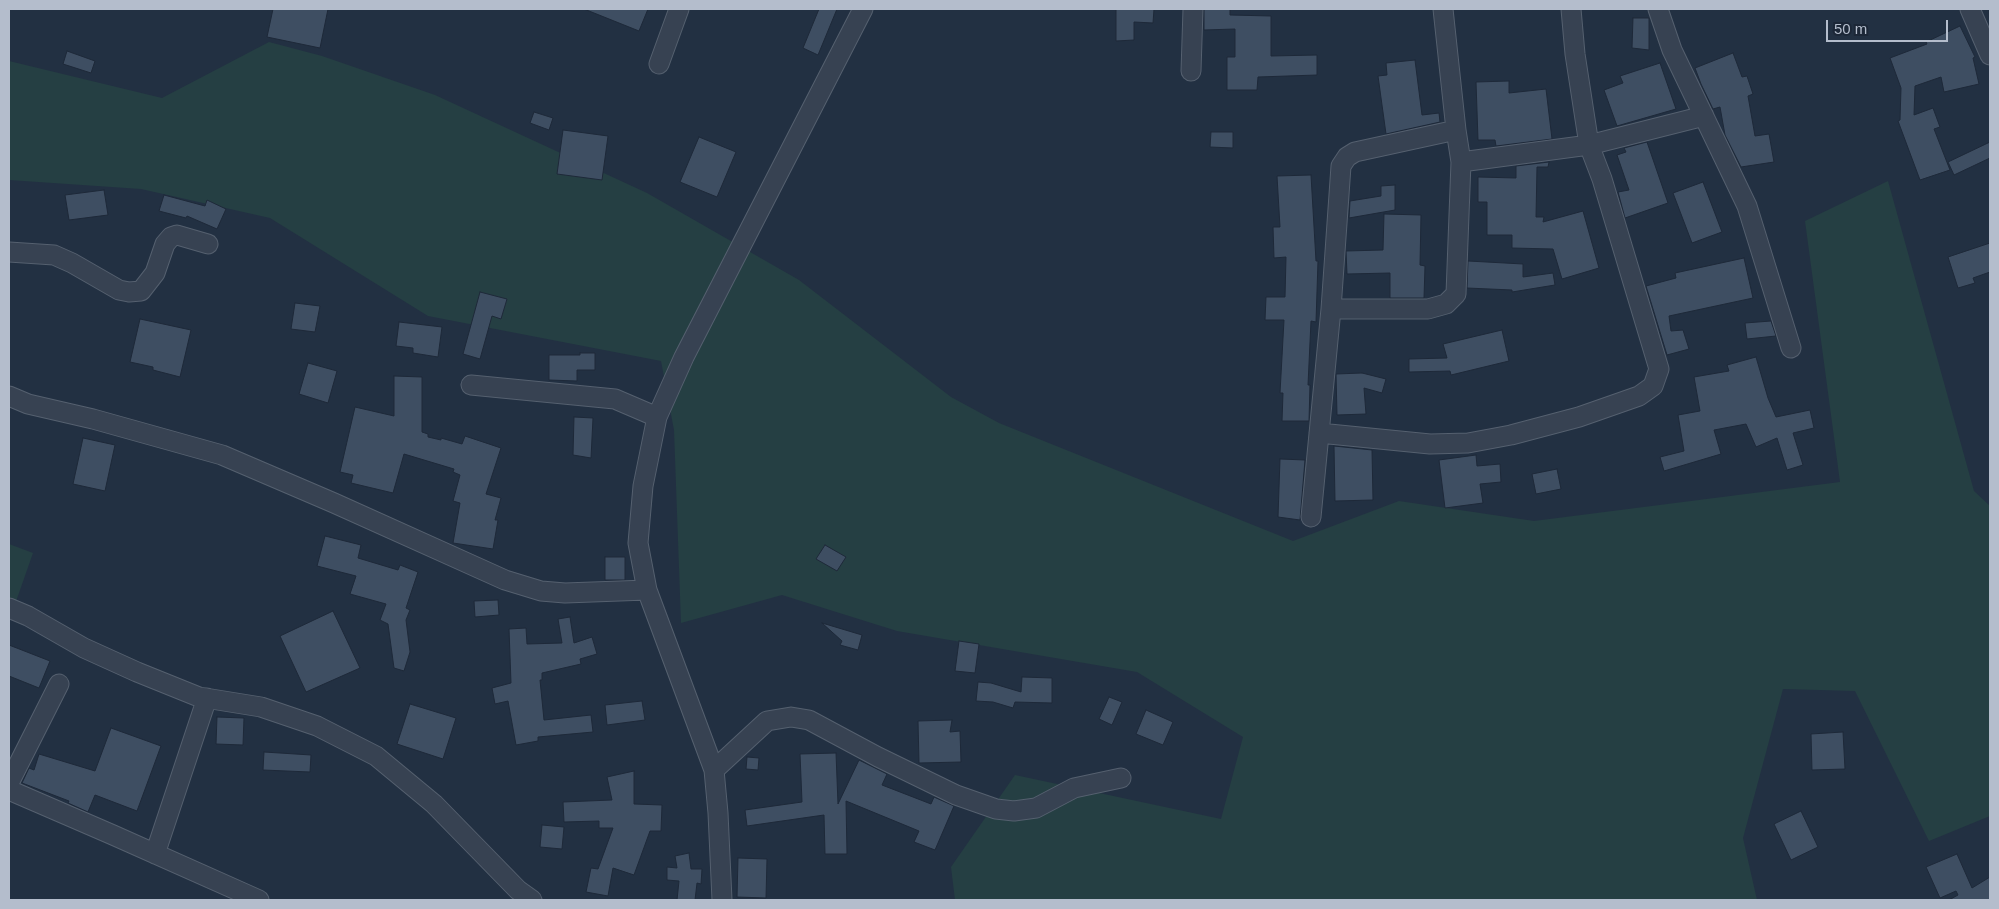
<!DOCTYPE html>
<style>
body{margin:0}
#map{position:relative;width:1999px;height:909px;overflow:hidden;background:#223042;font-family:Helvetica,sans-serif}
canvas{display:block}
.frame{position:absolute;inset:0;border:10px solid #b4bdcc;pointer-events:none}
.scale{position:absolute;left:1826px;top:20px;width:122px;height:22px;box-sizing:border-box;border:2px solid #b4bdcc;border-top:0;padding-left:6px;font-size:15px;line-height:18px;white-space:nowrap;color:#b4bdcc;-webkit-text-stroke:4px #1c2737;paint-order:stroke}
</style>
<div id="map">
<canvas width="1999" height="909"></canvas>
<div class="frame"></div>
<div class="scale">50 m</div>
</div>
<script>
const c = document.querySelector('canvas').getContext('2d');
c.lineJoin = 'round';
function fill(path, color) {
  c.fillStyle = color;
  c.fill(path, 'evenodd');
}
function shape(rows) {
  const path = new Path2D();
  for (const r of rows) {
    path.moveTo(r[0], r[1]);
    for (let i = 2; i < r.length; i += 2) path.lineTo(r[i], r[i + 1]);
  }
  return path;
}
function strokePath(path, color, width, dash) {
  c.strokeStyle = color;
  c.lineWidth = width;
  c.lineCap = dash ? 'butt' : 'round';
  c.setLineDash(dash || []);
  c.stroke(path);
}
fill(shape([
 [269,42,322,56,435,95,647,193,799,280,951,397,999,423,1293,541,1399,501,1534,521,1840,482,1805,221,1888,181,1974,491,1990,506,1990,816,1929,841,1855,691,1783,689,1743,838,1757,900,955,900,951,867,1015,775,1221,819,1243,737,1137,672,897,631,782,595,681,623,674,430,661,361,428,316,270,218,141,189,9,180,9,61,162,98],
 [9,544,33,553,13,610,9,608]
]), '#253f43');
const building = shape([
 [273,9,328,9,320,48,267,37,273,9],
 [584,9,648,9,639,31,584,9],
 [819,9,837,9,818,55,803,48,819,9],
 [1116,9,1154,9,1153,23,1134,22,1134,40,1116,41,1116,9],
 [1204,9,1230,9,1230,15,1271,16,1271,56,1317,55,1317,75,1258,77,1257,90,1227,90,1227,57,1235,57,1235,29,1204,30,1204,9],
 [1633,18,1649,18,1649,50,1632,48,1633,18],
 [1960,26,1975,57,1973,58,1979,84,1944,92,1941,77,1915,86,1914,115,1933,108,1940,127,1934,129,1950,170,1920,180,1898,121,1900,120,1901,88,1890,58,1927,44,1926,42,1960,26],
 [67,51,95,61,91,73,63,64,67,51],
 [1733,53,1742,77,1747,76,1753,94,1748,96,1755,136,1769,134,1774,162,1741,167,1725,135,1720,107,1713,109,1701,84,1695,68,1733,53],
 [1415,60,1422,115,1439,113,1440,122,1386,134,1378,76,1387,75,1386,63,1415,60],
 [1660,63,1676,109,1617,126,1604,90,1623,83,1620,76,1660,63],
 [1509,81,1509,93,1546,89,1552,139,1496,146,1495,140,1478,140,1476,82,1509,81],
 [534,112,553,118,549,130,530,123,534,112],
 [563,130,608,136,602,180,557,174,563,130],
 [1211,132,1233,132,1233,148,1210,147,1211,132],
 [699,137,736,152,717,197,680,182,699,137],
 [1647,142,1668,203,1625,218,1618,192,1629,190,1617,155,1626,152,1624,148,1647,142],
 [1990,142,1990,158,1954,175,1948,162,1990,142],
 [1549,162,1548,167,1537,167,1536,217,1544,217,1543,222,1583,211,1599,268,1562,279,1553,249,1512,248,1512,235,1487,235,1487,202,1478,202,1478,177,1516,178,1516,166,1549,162],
 [1311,175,1316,261,1318,261,1316,322,1311,321,1308,385,1310,385,1309,421,1282,421,1283,393,1280,393,1284,320,1265,320,1266,297,1285,297,1286,257,1274,258,1273,227,1280,227,1277,176,1311,175],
 [1703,182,1722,232,1692,243,1673,193,1703,182],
 [1395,185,1395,210,1349,218,1350,201,1381,196,1381,186,1395,185],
 [104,190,108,215,69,220,65,195,104,190],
 [164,195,205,206,207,200,226,209,217,229,187,216,186,218,159,211,164,195],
 [1384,214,1421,215,1420,265,1425,266,1424,298,1390,298,1390,273,1347,274,1346,251,1383,250,1384,214],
 [1990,243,1990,272,1973,278,1975,283,1958,288,1948,257,1990,243],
 [1744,258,1753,298,1669,316,1671,331,1683,330,1689,349,1667,355,1646,286,1676,278,1675,273,1744,258],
 [1468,261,1523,264,1523,277,1553,273,1555,285,1512,292,1512,290,1467,288,1468,261],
 [480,292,507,299,501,319,492,316,480,359,463,354,480,292],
 [295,303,320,306,315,332,291,329,295,303],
 [140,319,191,330,180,377,153,370,153,367,130,362,140,319],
 [1771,321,1776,336,1747,339,1745,323,1771,321],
 [399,322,442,327,438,357,413,353,413,348,396,346,399,322],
 [1502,330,1509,361,1451,375,1450,371,1409,372,1409,359,1447,358,1443,344,1502,330],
 [580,353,595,353,595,370,577,370,577,381,549,380,549,355,580,355,580,353],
 [1756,357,1768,398,1776,417,1810,410,1814,428,1793,433,1803,465,1787,470,1777,438,1756,447,1746,424,1714,430,1721,454,1664,471,1660,457,1684,451,1678,415,1700,411,1694,377,1729,371,1727,365,1756,357],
 [308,363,337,371,328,403,299,394,308,363],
 [1362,373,1386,379,1382,393,1364,388,1366,414,1337,415,1336,374,1362,373],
 [394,376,422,377,422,432,428,434,428,437,441,440,441,438,462,444,465,436,501,448,486,494,501,498,495,520,498,520,493,549,453,543,460,503,453,501,460,475,453,472,454,469,404,454,393,493,351,483,353,475,340,472,355,407,394,416,394,376],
 [574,417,593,418,591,458,573,455,574,417],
 [83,438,115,445,105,491,73,484,83,438],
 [1334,446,1372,450,1373,500,1335,501,1334,446],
 [1476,455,1477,466,1500,464,1501,482,1480,484,1483,503,1445,508,1439,460,1476,455],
 [1280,459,1305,460,1300,520,1278,517,1280,459],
 [1557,469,1561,489,1536,494,1532,474,1557,469],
 [325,536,361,545,358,558,398,570,400,565,418,572,406,608,410,610,406,620,410,652,404,671,394,668,388,624,380,620,386,604,350,594,356,576,317,566,325,536],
 [825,545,846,557,837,571,816,559,825,545],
 [605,557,625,557,625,580,605,580,605,557],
 [498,600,499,615,475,617,474,601,498,600],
 [333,611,360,668,306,692,280,636,333,611],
 [570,617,574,643,592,637,597,654,580,659,581,664,542,673,542,680,540,680,544,720,591,715,593,732,538,737,538,741,516,745,508,701,495,704,492,688,511,683,509,629,526,628,527,644,562,643,558,619,570,617],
 [822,623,862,635,858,650,840,645,842,641,822,623],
 [959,641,979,644,975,673,955,671,959,641],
 [9,645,50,661,39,688,9,676,9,645],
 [1022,677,1052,678,1052,703,1015,702,1013,708,993,702,976,701,978,682,991,683,1021,692,1022,677],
 [1109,697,1122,702,1112,725,1099,719,1109,697],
 [642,701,645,720,607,725,605,705,642,701],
 [410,704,456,718,443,759,397,744,410,704],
 [1146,710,1173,722,1163,745,1136,734,1146,710],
 [217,717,244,718,243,745,216,744,217,717],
 [952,720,950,732,960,731,961,762,919,763,918,721,952,720],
 [111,728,161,746,137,811,95,795,88,812,68,803,69,801,22,783,29,768,34,770,39,754,95,771,111,728],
 [1843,732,1845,769,1812,770,1811,734,1843,732],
 [264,752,311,755,310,772,263,770,264,752],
 [836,753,838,804,859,760,887,774,882,785,931,804,934,797,954,806,935,850,914,842,919,831,846,801,847,854,825,854,824,815,747,826,745,810,802,802,800,754,836,753],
 [747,757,759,758,758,770,746,769,747,757],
 [634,771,634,804,662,805,661,831,650,831,634,875,613,868,608,896,586,892,591,868,598,869,613,828,599,828,599,821,564,822,563,802,612,800,607,777,634,771],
 [1801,811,1818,847,1791,860,1774,824,1801,811],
 [542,825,564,827,562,849,540,847,542,825],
 [689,853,691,869,702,869,701,884,697,883,695,900,677,900,679,881,667,880,667,867,677,868,675,856,689,853],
 [1957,854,1972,888,1990,877,1990,900,1949,900,1958,895,1956,891,1940,898,1926,867,1957,854],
 [738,858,767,859,766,898,737,897,738,858]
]);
fill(building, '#3e4e62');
strokePath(building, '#1e2939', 1);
const minor = shape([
 [1658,9,1672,50,1747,206,1791,348],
 [1970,9,1990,55],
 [659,64,679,9],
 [1191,71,1193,9],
 [1461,162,1589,145,1704,116],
 [9,252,54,255,72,263,119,290,129,292,141,291,155,273,165,244,171,237,177,235,208,244],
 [1331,309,1428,309,1446,304,1456,294,1461,162,1456,130,1443,9],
 [471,385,615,399,657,417],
 [9,396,28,404,93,419,222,455,334,503,505,580,541,591,565,593,647,590],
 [1319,433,1430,444,1468,443,1511,435,1579,417,1639,396,1653,386,1659,369,1602,179,1589,145,1575,54,1571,9],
 [1311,517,1331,309,1341,166,1347,157,1355,152,1456,130],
 [9,608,28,616,84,648,137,672,199,697,261,707,317,726,376,756,434,804,518,890,532,900],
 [714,770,767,721,791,717,809,720,878,757,956,795,996,809,1014,811,1036,808,1074,788,1121,778],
 [9,783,59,684],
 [9,790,113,835,259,900],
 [155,854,207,698],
 [722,900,718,813,714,770,647,590,638,543,643,486,657,417,684,357,863,9]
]);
strokePath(minor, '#55606f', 21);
strokePath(minor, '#374252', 19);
</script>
